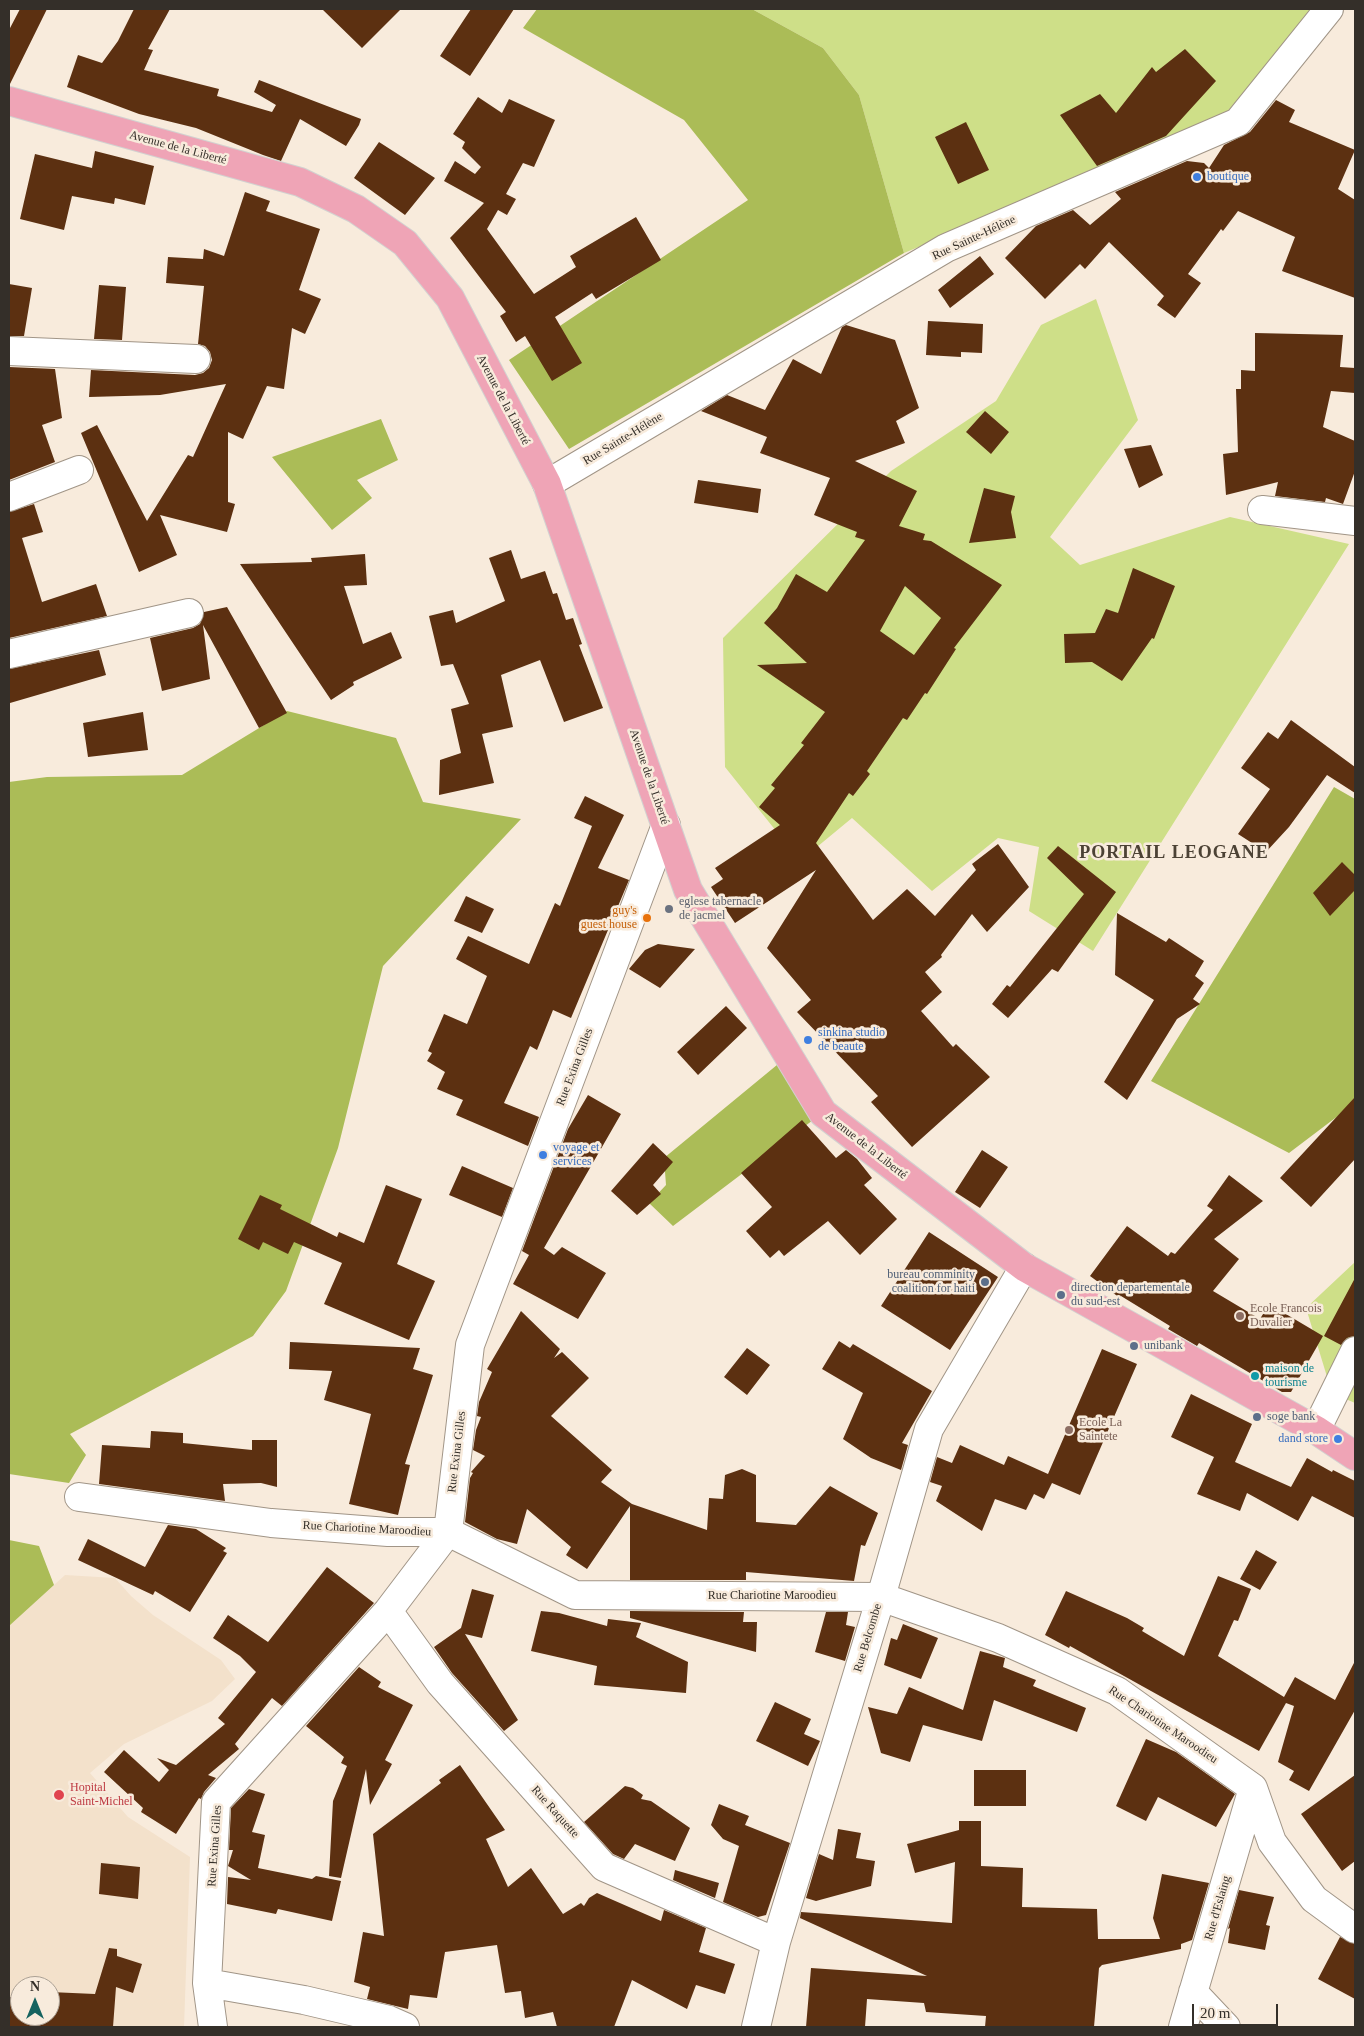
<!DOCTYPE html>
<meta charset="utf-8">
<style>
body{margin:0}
#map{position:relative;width:1364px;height:2036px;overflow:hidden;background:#f8ebdc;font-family:Georgia,serif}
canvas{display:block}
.frame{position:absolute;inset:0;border:10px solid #342f29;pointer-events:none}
.north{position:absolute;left:10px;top:1976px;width:50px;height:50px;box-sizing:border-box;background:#f8ebdc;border:1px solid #aaa094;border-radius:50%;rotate:0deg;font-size:14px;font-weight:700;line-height:20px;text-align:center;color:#342f29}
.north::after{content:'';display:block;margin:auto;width:18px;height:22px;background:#156360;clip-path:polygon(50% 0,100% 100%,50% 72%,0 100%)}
.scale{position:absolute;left:1192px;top:2004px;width:86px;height:22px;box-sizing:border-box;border:2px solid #342f29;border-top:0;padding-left:6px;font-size:15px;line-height:18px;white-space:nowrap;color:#342f29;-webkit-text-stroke:4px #f8ebdc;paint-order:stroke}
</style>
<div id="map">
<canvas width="1364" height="2036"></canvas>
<div class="frame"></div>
<div class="north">N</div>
<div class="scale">20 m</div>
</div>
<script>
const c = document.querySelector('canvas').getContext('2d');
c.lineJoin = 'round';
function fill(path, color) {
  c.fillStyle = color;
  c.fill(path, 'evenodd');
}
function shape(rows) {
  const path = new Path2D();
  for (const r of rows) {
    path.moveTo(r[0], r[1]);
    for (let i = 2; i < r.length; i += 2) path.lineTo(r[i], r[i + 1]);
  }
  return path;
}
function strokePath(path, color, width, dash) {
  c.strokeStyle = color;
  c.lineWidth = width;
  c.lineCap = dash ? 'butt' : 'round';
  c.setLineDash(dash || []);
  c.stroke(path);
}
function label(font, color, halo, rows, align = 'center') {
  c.font = font + ' Georgia,serif';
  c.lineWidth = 5;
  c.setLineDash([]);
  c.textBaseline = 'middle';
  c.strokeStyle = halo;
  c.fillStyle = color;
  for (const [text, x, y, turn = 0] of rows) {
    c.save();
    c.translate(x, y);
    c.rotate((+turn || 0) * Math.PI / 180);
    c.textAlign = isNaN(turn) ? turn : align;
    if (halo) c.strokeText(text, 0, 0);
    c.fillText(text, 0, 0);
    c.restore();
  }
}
fill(shape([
 [65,1575,115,1578,131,1596,153,1615,221,1660,235,1679,212,1701,124,1744,90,1773,128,1817,190,1857,184,2027,9,2027,9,1626],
 [20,1986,50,1986,50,2016,20,2016]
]), '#f3e1cb');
fill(shape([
 [752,9,1323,9,1231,117,904,253,859,95,823,48],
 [1096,299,1138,420,1050,537,1080,565,1230,517,1349,544,1093,951,1029,911,1039,847,998,838,932,891,852,818,800,861,725,767,723,638,891,471,996,401,1041,325],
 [1355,1262,1355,1403,1332,1393,1306,1308]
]), '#cedf88');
fill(shape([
 [537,9,752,9,823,48,859,95,904,253,569,449,509,360,748,200,684,120,523,28],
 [381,419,398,460,357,480,372,498,332,530,272,457],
 [287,711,396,738,423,802,521,819,383,966,338,1148,286,1291,253,1336,70,1434,86,1455,69,1483,9,1474,9,782,47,777,182,775],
 [1334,787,1355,799,1355,1103,1289,1153,1151,1081],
 [783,1060,817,1117,673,1226,649,1203,666,1185,664,1158],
 [9,1540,39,1546,54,1585,9,1626]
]), '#abbc57');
fill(shape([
 [20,9,47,9,9,86,9,30],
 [134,9,170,9,148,49,153,50,144,70,219,89,217,96,272,112,276,105,254,92,259,80,361,119,359,125,346,146,300,119,281,161,263,155,196,128,139,114,67,87,78,55,102,63,118,41],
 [322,9,401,9,362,48],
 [471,9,514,9,470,76,440,56],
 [1185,49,1216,81,1166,136,1097,166,1060,115,1100,94,1116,113,1152,67,1156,72],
 [478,97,502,113,509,99,555,120,534,167,523,163,506,194,516,199,507,215,498,210,487,229,534,294,576,267,570,256,636,217,661,260,596,299,592,293,555,317,582,363,552,381,525,336,516,342,500,316,506,312,450,238,484,203,444,181,455,161,475,174,481,167,462,148,465,142,453,134],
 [1276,100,1295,110,1289,122,1355,150,1338,189,1355,200,1355,298,1282,271,1295,237,1238,211,1223,231,1221,229,1188,274,1201,283,1175,318,1157,305,1164,296,1109,242,1085,269,1080,264,1045,299,1005,258,1036,226,1073,210,1090,225,1121,199,1115,192,1187,161,1204,163,1209,168,1224,145,1250,132],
 [966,122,989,170,958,184,935,137],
 [379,142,435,178,405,215,354,178],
 [95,151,154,166,145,205,115,198,114,204,72,196,64,230,20,219,35,154,92,168],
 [245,192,270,201,266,211,320,229,299,290,321,299,305,334,292,328,284,389,267,386,243,439,228,432,228,502,235,504,227,532,160,515,177,555,139,572,81,433,97,425,147,521,188,455,193,457,226,384,160,395,89,397,91,370,195,375,203,373,209,368,212,360,210,352,205,346,198,344,204,286,166,283,168,257,203,259,204,249,224,256],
 [980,256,994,274,950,308,938,290],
 [9,284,32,288,24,336,9,336],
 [99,285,126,287,122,340,94,339],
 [928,321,983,324,982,353,961,352,961,357,926,355],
 [846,325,895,340,919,408,896,421,905,443,855,461,917,491,899,526,925,534,923,540,931,541,1002,585,954,648,956,649,927,694,925,693,907,720,903,718,867,771,870,774,853,796,849,793,816,843,873,920,907,889,935,916,976,870,972,864,998,844,1029,887,987,932,972,914,941,955,942,957,925,972,942,992,921,1011,953,1047,956,1044,990,1077,912,1147,871,1102,878,1096,797,1012,811,1000,767,948,816,870,735,923,711,887,723,879,715,868,780,825,759,807,775,788,771,785,804,745,801,743,825,712,757,665,807,663,764,623,777,608,796,574,827,592,865,540,855,537,857,532,814,515,830,478,760,453,767,437,701,411,727,395,765,410,793,359,821,374,842,327],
 [905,586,941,618,914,655,880,631],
 [1255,333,1343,335,1340,367,1355,368,1355,393,1331,391,1323,427,1355,441,1355,471,1343,504,1326,498,1325,502,1275,496,1278,482,1226,495,1223,454,1238,452,1236,389,1241,389,1241,370,1255,371],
 [9,367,55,369,62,418,42,425,55,462,9,480],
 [985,411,1009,432,991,454,966,432],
 [1151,445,1163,475,1139,488,1124,449],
 [698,480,761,489,758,513,694,503],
 [984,488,1015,496,1011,512,1016,538,969,543],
 [34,504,43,532,22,538,42,602,96,584,107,616,9,638,9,512],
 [511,550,521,579,545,571,553,594,557,593,566,620,573,618,582,644,579,645,603,708,564,722,540,660,501,675,513,727,482,734,494,783,439,795,440,760,461,753,451,709,469,704,453,664,441,666,429,616,453,610,456,623,505,601,489,558],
 [365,554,367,585,344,586,363,644,391,632,402,658,353,682,354,685,331,700,240,564,312,562,311,558],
 [1133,568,1175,586,1154,639,1152,638,1122,681,1092,662,1065,663,1064,634,1095,633,1106,609,1118,613],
 [227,607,287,713,259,728,203,625,210,679,162,691,150,638,193,628,200,624,204,612],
 [99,650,106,675,10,703,9,669],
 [143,712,148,750,88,757,83,723],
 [1291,720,1355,767,1355,793,1327,775,1289,827,1266,852,1238,834,1270,789,1241,768,1268,732,1278,739],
 [585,796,624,815,598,868,629,880,571,1018,553,1010,537,1050,530,1046,504,1103,539,1117,528,1146,456,1115,463,1100,437,1089,445,1072,427,1061,432,1053,428,1051,444,1014,467,1024,487,976,456,959,468,936,529,964,555,903,560,906,592,826,574,818],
 [1058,846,1116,892,1058,972,1052,969,1008,1018,992,1004,1007,985,1010,987,1084,894,1047,858],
 [1342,862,1355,875,1355,890,1330,916,1313,893],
 [466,896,494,909,482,933,454,921],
 [1117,913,1166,942,1169,938,1204,961,1195,976,1204,983,1193,999,1200,1004,1177,1019,1127,1100,1104,1082,1154,1000,1115,975],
 [658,944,695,949,660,988,629,969,645,950],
 [726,1006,747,1028,698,1075,677,1052],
 [588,1095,621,1114,544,1248,554,1255,562,1247,606,1273,578,1319,513,1284,529,1255,522,1251,568,1129],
 [1355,1097,1355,1159,1311,1207,1280,1178],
 [802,1120,836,1158,846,1150,857,1159,872,1178,864,1185,897,1219,860,1255,828,1221,784,1256,779,1250,770,1258,746,1231,772,1207,741,1173],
 [653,1143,673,1162,653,1185,661,1194,637,1215,611,1191],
 [982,1150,1008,1167,980,1208,955,1192],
 [462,1166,513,1188,502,1217,449,1195],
 [1229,1175,1263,1201,1214,1239,1239,1259,1213,1291,1260,1319,1269,1304,1323,1336,1291,1392,1282,1392,1199,1343,1197,1346,1168,1329,1170,1326,1121,1296,1120,1298,1090,1276,1127,1226,1168,1256,1171,1252,1175,1254,1213,1210,1207,1206],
 [386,1185,422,1199,397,1264,435,1281,409,1340,324,1304,342,1263,294,1242,288,1254,263,1242,259,1250,238,1239,260,1195,282,1205,280,1209,337,1237,339,1232,364,1243],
 [929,1232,998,1277,950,1350,881,1306],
 [1355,1278,1355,1336,1347,1338,1341,1345,1324,1336],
 [521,1311,560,1349,554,1358,562,1352,589,1378,551,1416,612,1470,601,1482,632,1504,707,1530,709,1498,723,1499,725,1475,742,1469,756,1475,756,1522,796,1525,830,1486,878,1513,865,1546,861,1545,854,1581,746,1572,746,1580,630,1580,630,1506,587,1569,566,1555,571,1547,527,1509,517,1544,497,1539,465,1522,470,1478,473,1473,471,1472,485,1456,473,1450,476,1430,481,1417,477,1416,479,1402,492,1372,487,1369],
 [839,1341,850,1348,853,1344,932,1391,902,1443,908,1445,901,1470,871,1458,843,1439,863,1393,822,1369],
 [290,1342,420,1348,413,1369,433,1375,405,1464,410,1465,398,1515,349,1504,371,1414,324,1400,332,1371,289,1369],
 [747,1348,770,1365,747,1395,724,1377],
 [1102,1349,1137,1364,1080,1495,1052,1483,1044,1499,1034,1494,1026,1510,995,1499,982,1531,936,1501,942,1486,930,1482,937,1457,952,1463,960,1445,1004,1465,1008,1456,1048,1474],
 [1191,1394,1252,1424,1235,1462,1291,1487,1307,1458,1332,1472,1333,1470,1355,1481,1355,1518,1312,1496,1298,1521,1247,1493,1240,1511,1197,1494,1214,1457,1171,1437],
 [151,1431,183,1433,183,1443,252,1450,252,1440,277,1440,277,1487,261,1483,223,1484,225,1501,99,1484,102,1445,150,1448],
 [168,1525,196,1529,226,1548,223,1551,227,1553,190,1612,155,1591,153,1595,78,1560,88,1539,145,1567],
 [1256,1550,1277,1562,1260,1590,1240,1579],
 [327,1567,374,1603,282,1706,272,1698,235,1744,239,1749,208,1775,216,1778,204,1792,201,1799,199,1798,176,1834,141,1812,143,1808,104,1772,124,1750,159,1782,169,1770,157,1758,176,1765,225,1724,218,1718,256,1672,240,1656,213,1638,228,1615,268,1642],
 [1218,1576,1251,1589,1238,1621,1234,1620,1218,1656,1284,1697,1295,1677,1335,1700,1355,1661,1355,1710,1309,1791,1289,1780,1294,1771,1278,1762,1294,1706,1286,1703,1259,1751,1070,1646,1069,1648,1045,1635,1066,1591,1127,1618,1144,1628,1142,1631,1184,1656],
 [472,1589,494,1595,482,1638,465,1634,518,1720,504,1731,452,1673,434,1647,461,1628],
 [541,1611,559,1613,607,1626,608,1619,641,1623,636,1637,688,1662,686,1693,594,1685,597,1666,531,1651],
 [630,1611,744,1612,743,1622,757,1622,756,1652,630,1618],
 [826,1612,848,1612,846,1625,855,1627,845,1661,815,1652],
 [903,1624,938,1638,921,1679,884,1665,891,1638,897,1640],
 [980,1651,1005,1658,1003,1667,1036,1680,1033,1686,1086,1708,1077,1732,994,1700,982,1741,923,1725,910,1762,881,1753,868,1707,897,1714,909,1687,963,1710],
 [359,1667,381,1682,378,1687,413,1705,385,1760,392,1764,370,1805,366,1769,341,1878,329,1876,333,1801,347,1766,341,1763,344,1757,306,1726],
 [775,1702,811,1719,804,1734,820,1741,808,1766,756,1741],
 [1146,1739,1176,1752,1235,1794,1216,1827,1158,1797,1146,1821,1116,1806],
 [460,1765,505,1830,486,1839,508,1887,531,1868,563,1914,581,1903,584,1906,589,1898,597,1893,661,1921,664,1910,706,1928,699,1952,735,1964,725,1994,696,1985,687,2009,632,1980,614,2027,557,2027,553,2012,525,2018,521,1991,505,1993,497,1945,445,1952,437,1998,410,1995,408,2009,367,1999,370,1987,354,1982,363,1932,384,1936,373,1834,441,1783,439,1780],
 [974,1770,1026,1770,1026,1806,974,1806],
 [1355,1775,1355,1861,1342,1871,1301,1814],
 [625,1786,633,1788,643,1795,641,1799,651,1801,690,1828,675,1861,635,1844,624,1859,613,1854,584,1822],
 [249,1789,265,1794,252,1832,265,1835,258,1868,312,1879,316,1876,341,1881,332,1921,278,1909,276,1914,227,1904,228,1877,251,1880,228,1866,233,1850,229,1850,231,1808],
 [719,1804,749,1816,745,1825,790,1843,766,1915,758,1917,723,1902,739,1846,723,1839,711,1825],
 [959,1821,981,1821,981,1866,1023,1868,1022,1907,1097,1909,1098,1939,1160,1939,1153,1918,1162,1874,1209,1883,1192,1940,1181,1944,1181,1949,1102,1965,1099,1968,1094,2027,985,2027,986,2016,926,2012,924,2003,867,1999,865,2027,806,2027,811,1968,927,1976,800,1918,801,1912,952,1923,955,1862,915,1873,907,1844,959,1830],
 [838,1829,861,1833,856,1858,875,1861,871,1886,816,1901,806,1898,819,1854,833,1860],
 [101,1863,140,1867,138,1899,99,1894],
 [675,1870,719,1883,715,1898,673,1880],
 [1239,1890,1274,1897,1266,1925,1270,1926,1265,1950,1228,1943,1230,1928,1228,1929],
 [1340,1937,1355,1944,1355,1999,1318,1979],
 [109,1948,117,1949,117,1956,142,1964,133,1993,116,1987,113,2027,9,2027,9,1997,20,1998,20,2016,50,2016,50,1992,95,1994]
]), '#5c3011');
const minor = shape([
 [9,351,196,359],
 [547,484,946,248,1238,122,1329,9],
 [9,497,79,470],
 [1262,510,1355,521],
 [9,654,189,613],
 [1316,1430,1355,1351],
 [79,1497,271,1523,388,1532,448,1532,575,1595,881,1597,998,1638,1117,1691,1253,1788,1272,1842,1314,1899,1355,1929],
 [388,1611,440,1683,604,1867,776,1942],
 [207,1983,304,2000,389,2020,405,2027],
 [1193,1992,1226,2027],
 [213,2027,207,1983,216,1802,388,1611,448,1532,470,1345,666,825],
 [756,2027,776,1942,881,1597,929,1429,1024,1267],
 [1183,2027,1253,1788]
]);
const major = shape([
 [9,101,300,182,356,209,405,243,450,298,547,484,688,890,823,1113,1024,1267,1316,1430,1355,1456]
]);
strokePath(minor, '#a19587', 30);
strokePath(major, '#d2d1d0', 30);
strokePath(minor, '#fff', 28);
strokePath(major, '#efa4b6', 28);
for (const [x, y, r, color] of [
 [1197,177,5,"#3f7fe0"],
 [669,909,5,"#6b7280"],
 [647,918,5,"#e8710a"],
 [808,1040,5,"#3f7fe0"],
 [543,1155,5,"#3f7fe0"],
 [985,1282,5,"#5c6f8a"],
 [1061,1295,5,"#5c6f8a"],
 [1240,1316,5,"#8d6e63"],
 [1134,1346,5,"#5c6f8a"],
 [1255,1376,5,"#0f9aa8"],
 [1257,1417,5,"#5c6f8a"],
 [1069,1430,5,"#8d6e63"],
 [1338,1439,5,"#3f7fe0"],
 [59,1795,6,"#e0444e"]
]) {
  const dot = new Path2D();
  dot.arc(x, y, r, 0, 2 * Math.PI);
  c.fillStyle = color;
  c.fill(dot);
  strokePath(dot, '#f8ebdc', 2);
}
label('12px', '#342f29', '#f8ebdc', [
 ["Avenue de la Liberté",178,148,15],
 ["Rue Sainte-Hélène",974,238,-25],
 ["Avenue de la Liberté",503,400,62],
 ["Rue Sainte-Hélène",623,439,-31],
 ["Avenue de la Liberté",649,777,71],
 ["Rue Exina Gilles",575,1067,-69],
 ["Avenue de la Liberté",866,1146,38],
 ["Rue Exina Gilles",457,1452,-83],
 ["Rue Chariotine Maroodieu",367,1529,3],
 ["Rue Chariotine Maroodieu",772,1596],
 ["Rue Belcombe",868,1638,-73],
 ["Rue Chariotine Maroodieu",1163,1725,34],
 ["Rue Raquette",555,1812,48],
 ["Rue Exina Gilles",215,1846,-86],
 ["Rue d'Eslaing",1218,1908,-74]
]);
label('12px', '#366cbe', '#f8ebdc', [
 ["boutique",1207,177],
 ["sinkina studio",818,1033],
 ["de beaute",818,1047],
 ["voyage et",553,1148],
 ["services",553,1162],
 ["dand store",1328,1439,"right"]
], 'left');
label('12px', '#5b616d', '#f8ebdc', [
 ["eglese tabernacle",679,902],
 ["de jacmel",679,916]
], 'left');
label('12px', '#c56008', '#f8ebdc', [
 ["guy's",637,911],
 ["guest house",637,925]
], 'right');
label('12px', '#4e5e75', '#f8ebdc', [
 ["bureau comminity",975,1275,"right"],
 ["coalition for haiti",975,1289,"right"],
 ["direction departementale",1071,1288],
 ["du sud-est",1071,1302],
 ["unibank",1144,1346],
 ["soge bank",1267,1417]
], 'left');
label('12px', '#785e54', '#f8ebdc', [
 ["Ecole Francois",1250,1309],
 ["Duvalier",1250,1323],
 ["Ecole La",1079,1423],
 ["Saintete",1079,1437]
], 'left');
label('12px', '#0d838f', '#f8ebdc', [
 ["maison de",1265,1369],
 ["tourisme",1265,1383]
], 'left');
label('12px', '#be3a42', '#f8ebdc', [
 ["Hopital",70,1788],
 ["Saint-Michel",70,1802]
], 'left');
c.letterSpacing = '1px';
label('bold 18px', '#4c4235', '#f8ebdc', [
 ["PORTAIL LEOGANE",1174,853]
]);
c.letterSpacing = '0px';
</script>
